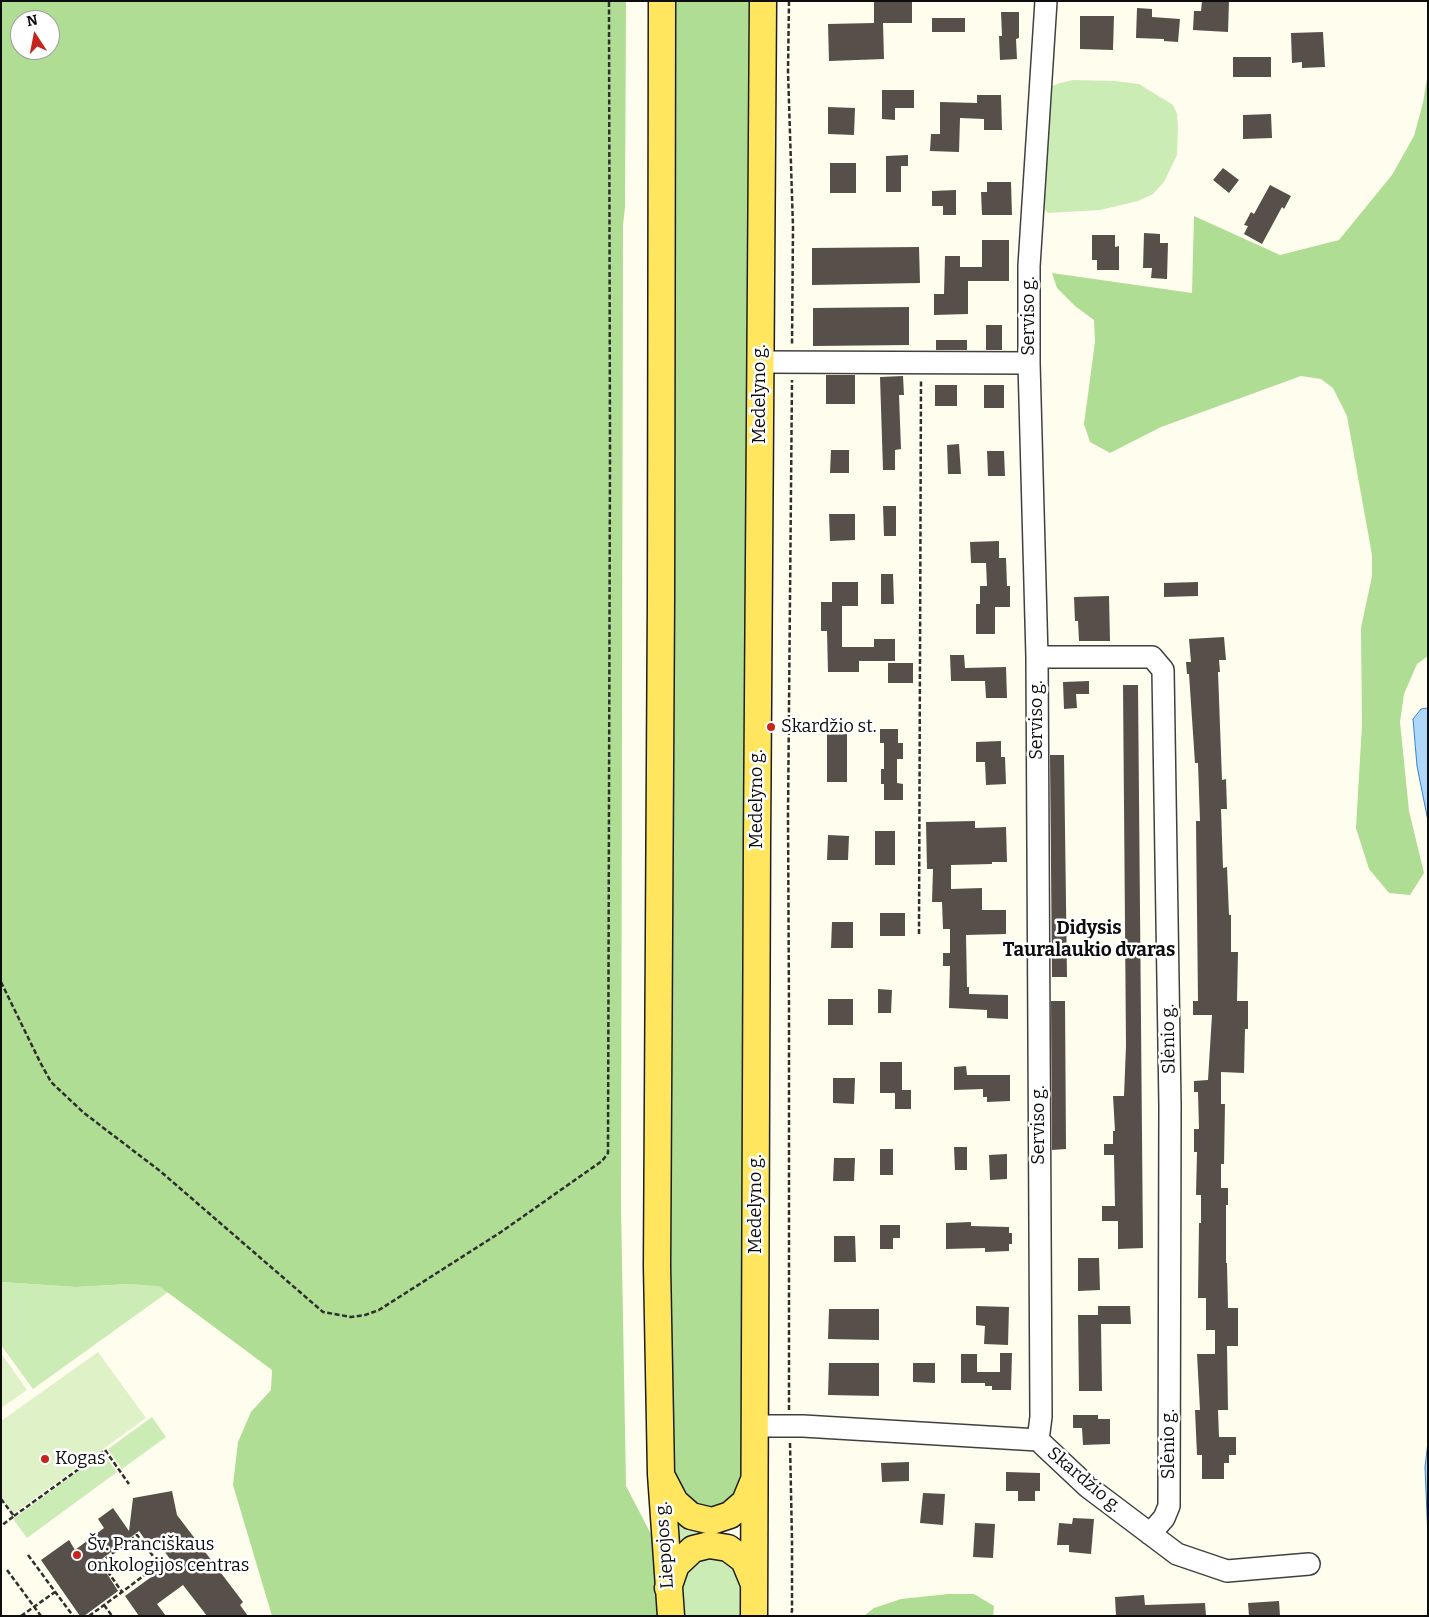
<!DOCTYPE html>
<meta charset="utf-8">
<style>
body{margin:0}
#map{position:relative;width:1429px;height:1617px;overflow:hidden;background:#fffdee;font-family:Bitter,serif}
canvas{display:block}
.frame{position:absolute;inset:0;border:2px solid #0d0d0d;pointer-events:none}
.north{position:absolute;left:10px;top:10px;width:50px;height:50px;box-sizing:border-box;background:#fff;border:1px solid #9e9e9e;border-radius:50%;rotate:349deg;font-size:14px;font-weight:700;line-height:20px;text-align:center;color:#0d0d0d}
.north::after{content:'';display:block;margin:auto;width:18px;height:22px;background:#c5251d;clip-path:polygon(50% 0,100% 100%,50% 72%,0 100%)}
</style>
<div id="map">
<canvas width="1429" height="1617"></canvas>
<div class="frame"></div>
<div class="north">N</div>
</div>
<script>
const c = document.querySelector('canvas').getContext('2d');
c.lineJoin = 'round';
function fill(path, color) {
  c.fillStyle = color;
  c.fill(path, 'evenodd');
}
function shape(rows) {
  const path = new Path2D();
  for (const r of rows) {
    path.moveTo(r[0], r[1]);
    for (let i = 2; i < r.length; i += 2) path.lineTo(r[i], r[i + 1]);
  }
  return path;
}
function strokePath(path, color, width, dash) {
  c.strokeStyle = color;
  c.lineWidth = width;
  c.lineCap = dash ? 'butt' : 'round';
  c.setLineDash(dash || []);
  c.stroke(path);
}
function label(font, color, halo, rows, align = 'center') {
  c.font = font + ' Bitter,serif';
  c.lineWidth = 5;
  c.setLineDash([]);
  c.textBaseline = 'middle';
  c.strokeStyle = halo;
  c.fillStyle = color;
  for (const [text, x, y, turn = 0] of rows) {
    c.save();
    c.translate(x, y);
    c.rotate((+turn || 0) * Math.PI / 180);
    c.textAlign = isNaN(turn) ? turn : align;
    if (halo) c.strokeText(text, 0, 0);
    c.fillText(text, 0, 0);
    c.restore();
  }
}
fill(shape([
 [1073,80,1115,81,1139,84,1173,105,1177,114,1178,127,1177,155,1164,182,1153,194,1138,201,1100,210,1048,213,1045,210,1043,205,1050,87,1060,83],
 [1,1282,76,1287,129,1284,159,1285,168,1292,33,1389,1,1345],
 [152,1417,166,1437,122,1469,108,1449],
 [103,1453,117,1472,27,1538,13,1519],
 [671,1511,706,1532,674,1557],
 [710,1553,741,1566,744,1616,679,1616,681,1569]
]), '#ccecb5');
fill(shape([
 [1,1,626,1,625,207,623,225,621,1207,626,1486,653,1538,658,1616,272,1616,233,1485,238,1442,251,1412,271,1390,272,1370,159,1286,129,1284,76,1287,1,1282],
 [20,20,50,20,50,50,20,50],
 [674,1,752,1,745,1481,728,1508,693,1509,675,1479,667,1275],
 [1428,72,1428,656,1417,664,1404,694,1400,722,1409,811,1424,873,1410,895,1389,893,1369,869,1356,828,1362,725,1361,628,1372,576,1372,555,1347,416,1333,388,1321,379,1301,376,1161,427,1110,453,1090,442,1084,424,1095,342,1094,320,1075,306,1057,288,1052,273,1192,293,1194,216,1280,255,1339,240,1392,175,1414,136,1423,103],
 [948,1594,974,1594,994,1606,993,1616,864,1616,874,1608,901,1599]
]), '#aedd93');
fill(shape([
 [98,1352,146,1418,13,1514,1,1497,1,1421],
 [1,1353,27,1390,1,1408]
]), '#dff2c7');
const water = shape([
 [1428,708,1428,821,1417,766,1413,719,1421,709,1428,708],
 [1428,1442,1428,1538,1425,1467,1428,1442]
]);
fill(water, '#afd7fa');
strokePath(water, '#3285d5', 1);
fill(shape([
 [874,1,912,1,912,23,883,23,884,59,829,61,828,24,874,23],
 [1202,1,1229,1,1228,32,1193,30,1194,11,1201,11],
 [1137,8,1152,9,1152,17,1180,19,1178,42,1164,41,1164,39,1136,38],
 [1001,12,1019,12,1019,38,1016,39,1017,59,1000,60,999,36,1002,36],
 [1080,16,1114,16,1113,50,1080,49],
 [932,18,965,18,965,32,932,32],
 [1323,32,1325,67,1302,68,1302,62,1292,63,1291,33],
 [1233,57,1271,57,1271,77,1233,77],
 [882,90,914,90,914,108,895,108,895,120,882,119],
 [977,95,1001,95,1002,130,984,130,984,119,960,118,959,152,930,151,931,134,940,134,940,102,977,103],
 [828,107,855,108,854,135,828,134],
 [1271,114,1272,138,1243,139,1243,115],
 [908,155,908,166,901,166,901,192,886,192,886,156],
 [830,163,856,163,856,193,830,193],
 [1223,168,1239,180,1229,193,1213,180],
 [987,182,1011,182,1012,215,982,215,981,192,987,192],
 [1270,185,1291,196,1284,209,1282,207,1262,244,1244,234,1248,226,1244,225,1251,212,1254,214],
 [956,190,956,215,943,215,943,206,932,206,932,191],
 [1144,233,1160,234,1160,243,1168,243,1167,279,1151,278,1152,268,1143,268],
 [1092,235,1115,235,1115,247,1119,246,1119,270,1097,270,1097,260,1092,260],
 [982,240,1009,240,1009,281,968,281,968,314,934,315,934,294,944,294,945,256,960,256,960,267,982,267],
 [919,247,920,283,812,285,812,248],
 [909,307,909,345,813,346,813,308],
 [986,325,1002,325,1002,350,986,350],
 [936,340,967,340,967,350,936,350],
 [826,375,855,375,855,404,826,404],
 [903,376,904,395,899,395,901,449,895,450,895,470,883,470,880,377],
 [935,385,957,385,957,406,935,406],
 [984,385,1004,385,1004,408,984,408],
 [959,444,961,474,948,474,947,445],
 [831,450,849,450,849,473,830,473],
 [987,451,1004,451,1005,476,988,476],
 [883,506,896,506,896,536,884,536],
 [829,514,855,514,855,540,830,541],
 [999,541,999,558,1006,558,1007,586,1010,586,1010,607,995,607,995,634,976,634,976,604,980,604,980,586,987,586,986,563,971,563,970,542],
 [881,574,893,574,894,604,881,604],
 [832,582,858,582,858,606,842,606,842,647,874,647,874,639,895,639,895,661,859,661,859,672,828,672,827,631,821,631,821,602,832,602],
 [1198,582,1198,596,1164,597,1164,583],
 [1109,596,1110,641,1079,641,1078,621,1075,621,1074,597],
 [1224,637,1226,660,1219,660,1220,672,1218,672,1222,780,1226,779,1227,809,1221,809,1223,868,1227,867,1229,915,1231,915,1231,952,1238,952,1237,1001,1248,1001,1248,1029,1245,1029,1244,1073,1221,1072,1221,1104,1225,1104,1224,1164,1221,1164,1221,1188,1228,1188,1228,1205,1226,1205,1226,1263,1227,1263,1228,1308,1238,1308,1238,1346,1227,1346,1228,1410,1218,1410,1219,1437,1236,1437,1236,1455,1229,1455,1229,1463,1224,1463,1224,1479,1202,1479,1202,1455,1197,1455,1195,1410,1200,1410,1197,1354,1215,1354,1215,1330,1206,1330,1206,1298,1198,1298,1199,1223,1201,1223,1201,1195,1196,1195,1197,1152,1194,1152,1194,1129,1199,1129,1198,1092,1194,1092,1194,1081,1208,1080,1212,1015,1193,1015,1193,1001,1198,1001,1196,821,1200,821,1198,763,1195,763,1189,674,1187,674,1186,662,1191,662,1189,639],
 [950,655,964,655,965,668,1006,667,1007,698,986,698,985,681,951,681],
 [888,663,913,663,913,683,888,683],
 [1089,681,1089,694,1076,694,1077,708,1064,709,1063,682],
 [1123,685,1138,685,1143,1248,1118,1249,1118,1221,1102,1221,1102,1206,1115,1206,1114,1155,1104,1155,1104,1144,1113,1144,1113,1131,1115,1131,1113,1096,1124,1096,1126,1046],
 [827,727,847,727,847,782,827,782],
 [880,729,898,729,898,743,903,743,903,759,897,759,897,783,903,784,903,800,884,800,884,784,881,784,881,769,884,769,884,743,880,743],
 [1001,741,1001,757,1005,757,1006,784,986,785,985,762,976,762,976,742],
 [1050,755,1064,755,1067,977,1052,977],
 [975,821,975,828,1006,827,1007,862,992,862,992,864,951,865,951,889,982,888,982,910,1006,910,1006,934,966,935,967,987,969,987,969,994,1008,995,1008,1019,987,1018,987,1010,949,1008,950,966,943,966,943,953,950,953,950,929,943,929,942,902,932,902,933,869,927,869,926,822],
 [875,831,895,831,895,865,875,865],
 [828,835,849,836,848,860,827,860],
 [880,913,905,913,905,936,880,936],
 [832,922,853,922,853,948,831,948],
 [878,989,892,990,891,1013,878,1013],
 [828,999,853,999,853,1025,828,1025],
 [1051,1001,1065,1001,1066,1149,1052,1150],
 [880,1062,902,1062,902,1090,911,1090,911,1109,895,1109,895,1093,880,1093],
 [966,1066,967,1075,1010,1075,1010,1101,987,1102,987,1097,983,1097,983,1089,954,1090,954,1067],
 [833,1078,855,1078,854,1104,833,1103],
 [954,1147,967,1147,967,1170,955,1170],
 [880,1149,893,1149,893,1175,880,1175],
 [1007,1154,1007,1179,990,1180,989,1155],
 [834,1158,855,1158,854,1181,833,1181],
 [971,1222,971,1226,1009,1227,1009,1233,1012,1233,1012,1244,1009,1244,1009,1251,985,1252,985,1248,946,1249,946,1223],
 [880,1225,900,1225,900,1238,893,1238,893,1249,880,1249],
 [834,1236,855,1236,856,1262,834,1262],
 [1078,1258,1099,1258,1100,1290,1078,1291],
 [976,1306,1009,1307,1008,1345,984,1344,985,1326,976,1325],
 [1098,1306,1130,1306,1131,1324,1101,1324,1102,1391,1079,1391,1078,1315,1098,1315],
 [829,1309,879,1309,879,1340,828,1339],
 [1000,1353,1012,1353,1011,1390,992,1390,992,1386,985,1386,985,1383,961,1383,961,1354,977,1354,977,1372,1000,1372],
 [829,1363,879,1363,879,1396,828,1395],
 [913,1363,935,1363,935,1383,913,1382],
 [1073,1415,1098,1415,1098,1419,1110,1419,1110,1444,1083,1445,1082,1428,1073,1428],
 [909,1462,909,1481,882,1482,881,1463],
 [1006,1472,1040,1473,1040,1491,1035,1491,1035,1501,1018,1501,1018,1491,1006,1491],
 [172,1491,177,1515,243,1602,240,1605,248,1616,207,1616,183,1585,157,1604,166,1616,139,1616,125,1596,172,1562,155,1538,146,1541,139,1531,99,1561,118,1591,84,1616,80,1616,41,1560,69,1540,75,1550,104,1528,98,1519,113,1508,129,1531,133,1498],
 [923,1493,945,1494,943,1525,920,1523],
 [1073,1518,1094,1519,1091,1554,1069,1552,1069,1545,1057,1545,1059,1523,1072,1524],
 [975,1523,995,1524,993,1558,973,1557],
 [1144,1595,1145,1605,1205,1603,1206,1616,1116,1616,1115,1597],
 [1279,1601,1280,1616,1249,1616,1248,1603]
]), '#574f49');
const minor = shape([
 [760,362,1029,363],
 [1037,657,1152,657,1163,670,1170,1106,1169,1506,1164,1518,1150,1534],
 [755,1426,803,1426,1038,1440,1088,1487,1177,1554,1227,1571,1309,1564],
 [1038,1440,1041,1417,1037,657,1029,363,1029,266,1046,1]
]);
const major = shape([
 [662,1,661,598,657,1266,661,1474,671,1616],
 [662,1477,675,1502,691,1516,712,1521,730,1515,745,1502,754,1480],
 [668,1588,676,1565,693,1549,709,1545,728,1548,744,1560,754,1584],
 [754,1616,757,840,763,1]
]);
strokePath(minor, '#404040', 24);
strokePath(major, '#1e1e1e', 29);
strokePath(shape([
 [789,1,788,71,793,227,792,345],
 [919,934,921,379],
 [1,982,40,1062,51,1082,84,1113,160,1171,323,1312,351,1317,365,1315,379,1310,501,1232,602,1161,608,1153,610,452,609,1],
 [789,1410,789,1010,788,815,792,380],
 [790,1443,792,1540,792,1611,790,1616],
 [1,1499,14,1516,1,1526],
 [14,1516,105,1450,129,1484],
 [28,1555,73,1616],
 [7,1570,41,1616],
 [104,1605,112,1616],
 [21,1616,55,1592],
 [89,1616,122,1592,159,1564,137,1535,101,1562,122,1592]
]), '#2f2f2f', 2.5, [5, 2.5]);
strokePath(minor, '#fff', 21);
strokePath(major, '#ffe65e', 26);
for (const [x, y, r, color] of [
 [771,727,5,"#c5251d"],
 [45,1459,5,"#c5251d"],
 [77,1555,5,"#c5251d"]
]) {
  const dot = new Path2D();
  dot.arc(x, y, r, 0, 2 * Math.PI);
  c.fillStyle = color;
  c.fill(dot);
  strokePath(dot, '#fff', 2);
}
label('18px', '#0d0d0d', '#fff', [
 ["Serviso g.",1029,316,-90],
 ["Medelyno g.",760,394,-90],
 ["Serviso g.",1037,720,-90],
 ["Medelyno g.",757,799,-90],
 ["Slėnio g.",1169,1039,-91],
 ["Serviso g.",1039,1125,-90],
 ["Medelyno g.",756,1204,-90],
 ["Slėnio g.",1169,1444,-90],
 ["Skardžio g.",1084,1480,40],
 ["Liepojos g.",665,1545,-94]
]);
label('18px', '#0d0d0d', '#fff', [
 ["Skardžio st.",781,727],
 ["Kogas",55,1459],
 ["Šv. Pranciškaus",87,1545],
 ["onkologijos centras",87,1566]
], 'left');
label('bold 19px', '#0d0d0d', '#fff', [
 ["Didysis",1089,929],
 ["Tauralaukio dvaras",1089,951]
]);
</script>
